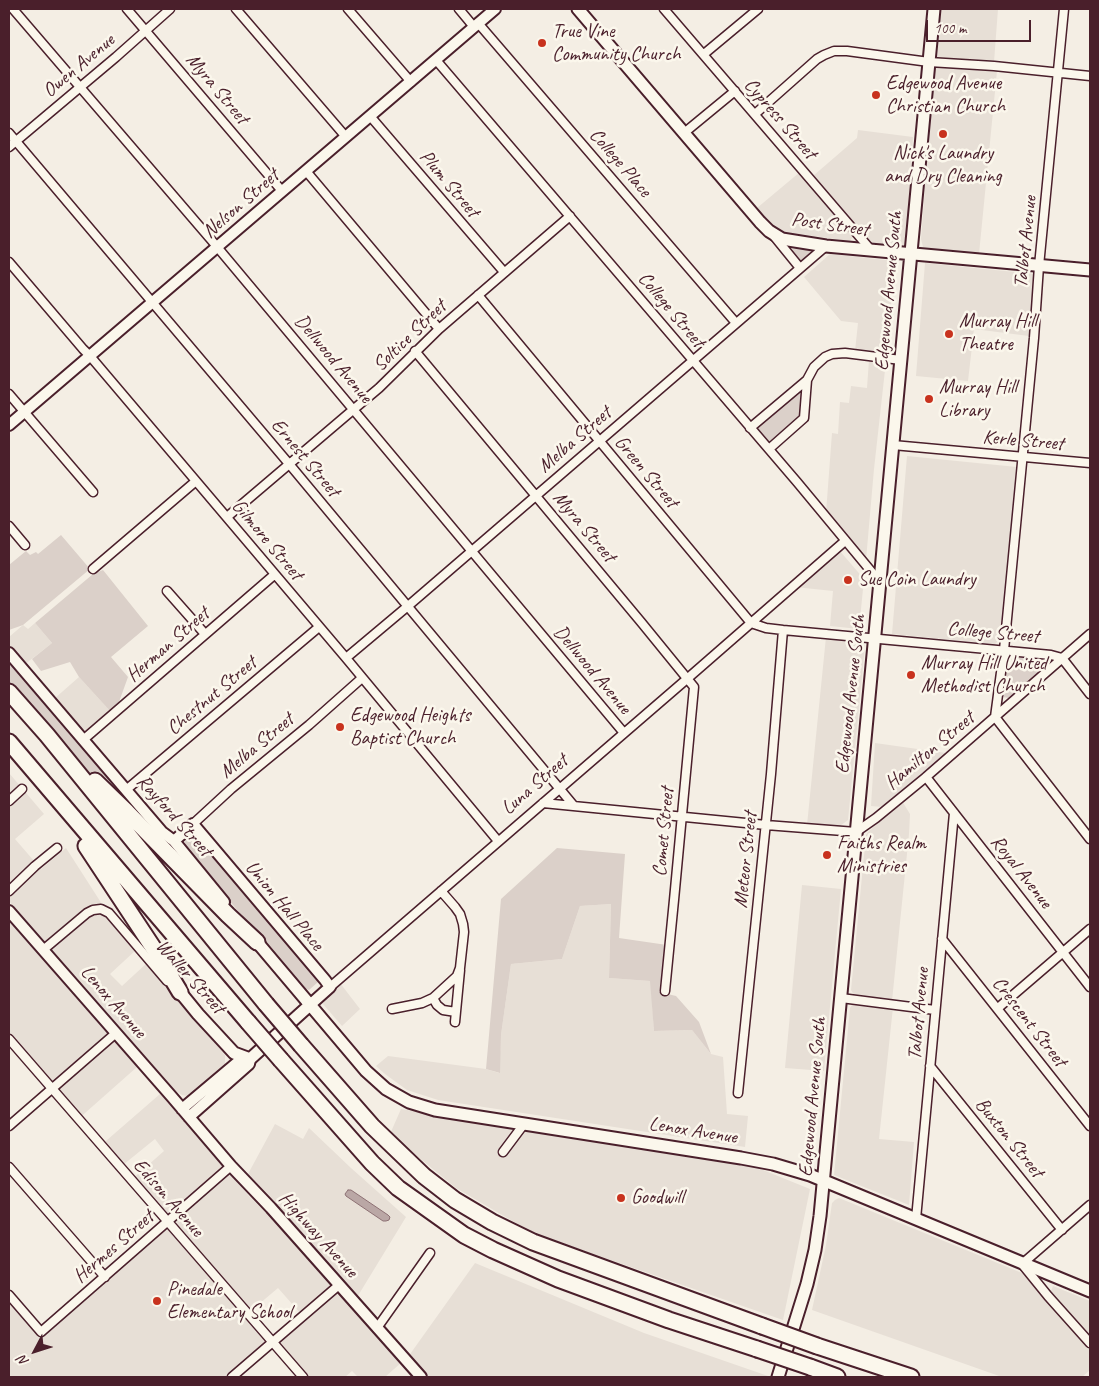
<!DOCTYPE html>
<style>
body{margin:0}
#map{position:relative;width:1099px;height:1386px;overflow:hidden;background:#f4eee4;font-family:Caveat,sans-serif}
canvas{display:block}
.frame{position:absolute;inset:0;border:10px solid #4a1f2b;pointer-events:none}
.north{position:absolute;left:10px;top:1326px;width:50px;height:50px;-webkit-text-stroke:4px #fbf7ec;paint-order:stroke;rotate:230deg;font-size:14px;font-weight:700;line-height:20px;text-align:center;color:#4a1f2b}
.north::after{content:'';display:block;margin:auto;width:18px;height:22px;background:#4a1f2b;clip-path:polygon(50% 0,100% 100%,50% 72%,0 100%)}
.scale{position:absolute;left:926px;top:20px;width:105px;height:22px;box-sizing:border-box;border:2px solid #4a1f2b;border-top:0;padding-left:6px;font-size:15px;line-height:18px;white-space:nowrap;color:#4a1f2b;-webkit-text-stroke:4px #fbf7ec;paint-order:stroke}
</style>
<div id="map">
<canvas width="1099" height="1386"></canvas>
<div class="frame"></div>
<div class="north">N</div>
<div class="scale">100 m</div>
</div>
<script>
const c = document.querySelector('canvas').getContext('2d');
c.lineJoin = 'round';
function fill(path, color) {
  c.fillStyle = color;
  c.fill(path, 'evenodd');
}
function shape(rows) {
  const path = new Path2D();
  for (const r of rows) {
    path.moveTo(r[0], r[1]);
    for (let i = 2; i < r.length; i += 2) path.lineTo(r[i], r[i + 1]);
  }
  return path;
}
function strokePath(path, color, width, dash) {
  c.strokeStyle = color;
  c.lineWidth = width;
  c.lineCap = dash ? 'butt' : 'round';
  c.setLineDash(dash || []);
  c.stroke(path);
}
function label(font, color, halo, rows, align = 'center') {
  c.font = font + ' Caveat,sans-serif';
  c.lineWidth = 5;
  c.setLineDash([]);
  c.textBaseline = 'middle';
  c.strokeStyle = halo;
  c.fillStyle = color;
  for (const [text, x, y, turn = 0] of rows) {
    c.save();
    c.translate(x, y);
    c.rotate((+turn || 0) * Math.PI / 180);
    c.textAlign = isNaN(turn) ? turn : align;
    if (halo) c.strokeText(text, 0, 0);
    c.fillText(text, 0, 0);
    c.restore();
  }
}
fill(shape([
 [941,9,998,9,994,62,937,59],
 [934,67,997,71,979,254,928,249,923,247,921,239],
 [858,130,913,137,906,247,874,246,813,176,857,138],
 [800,172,854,235,850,241,777,231,757,208],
 [830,254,895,261,886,354,855,351,858,323,841,321,804,277],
 [925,263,1035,274,1029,336,974,329,968,381,916,376],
 [869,360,886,361,874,469,866,560,826,513,832,433,838,434,840,402,849,403,851,386,867,388],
 [907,456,1017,467,1001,638,995,644,892,634],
 [839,550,864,579,859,629,830,626,833,591,795,587],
 [35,623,52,643,24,665,9,646,9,637,23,625,28,629],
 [826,637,859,640,863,642,865,646,848,820,840,826,807,825],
 [79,677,110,711,86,730,79,728,54,699],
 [875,743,946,753,882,807,871,806],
 [9,773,44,814,15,839,41,869,66,848,100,901,104,913,136,950,110,974,122,986,147,963,225,1055,225,1066,195,1093,187,1096,182,1095,176,1091,9,901],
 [902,801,910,814,909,834,892,1001,854,995,851,990,866,835,868,832],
 [802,885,841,889,824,1071,785,1068],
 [611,904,609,978,651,981,654,1031,692,1030,711,1054,723,1057,727,1114,748,1116,745,1147,438,1100,407,1090,385,1074,376,1066,388,1056,486,1069,499,1073,501,1035,511,964,562,959,580,906],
 [9,921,137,1067,76,1121,9,1044],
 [340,983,360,1009,342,1026,323,1004,326,997],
 [855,1004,893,1007,879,1139,914,1142,909,1205,834,1175,850,1008,852,1005],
 [160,1094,249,1196,284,1230,402,1362,385,1377,358,1377,352,1371,345,1377,300,1377,268,1342,227,1377,9,1377,9,1299,41,1336,167,1227,129,1182,164,1151,155,1139,118,1169,99,1147],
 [278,1288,301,1314,268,1341,246,1315],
 [401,1109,758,1168,810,1189,783,1320,533,1233,456,1188,390,1134],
 [275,1124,303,1139,309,1128,351,1168,406,1217,356,1299,282,1215,248,1174],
 [839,1198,1022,1273,1090,1348,1090,1370,1082,1377,1002,1377,812,1310,826,1245,832,1203,835,1200],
 [475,1263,644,1333,768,1376,768,1377,425,1377,408,1357],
 [1053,1286,1090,1301,1090,1339,1053,1297,1051,1291]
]), '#e7dfd6');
fill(shape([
 [793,249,810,250,812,254,805,261,802,262,797,260,791,251],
 [803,388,802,416,769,444,755,428],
 [61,535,90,569,23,625,9,630,9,565,26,551,30,555,36,552,38,554],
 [103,570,148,626,111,657,128,677,119,702,110,711,79,677,70,662,41,671,32,659,52,643,35,623,93,574],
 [1009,656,1038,660,1042,670,1010,698,1002,697],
 [9,660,67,728,168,841,206,885,135,818,43,727,9,685],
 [193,835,198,837,316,978,318,982,309,990,304,988,186,850,185,842,187,838],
 [557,848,625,854,619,938,667,945,659,992,676,996,699,1022,711,1054,692,1030,654,1031,650,981,609,978,611,904,580,906,562,959,511,964,501,1035,500,1073,486,1069,501,899]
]), '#dbd0c9');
const water = shape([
 [348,1190,351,1190,388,1215,390,1217,389,1220,386,1221,383,1221,346,1196,345,1194,348,1190]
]);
fill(water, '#baa7a5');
strokePath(water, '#8d7174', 1);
const minor = shape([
 [13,9,213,242,624,733],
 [127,9,282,191],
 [236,9,346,137],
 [348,9,411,82],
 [459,9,474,27],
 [664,9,871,250],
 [1064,9,1039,266,1034,338,1004,650,995,717,1090,839],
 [478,23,736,323],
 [704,54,758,9],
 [436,60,797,482,880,582],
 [755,114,817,59,824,55,834,51,847,51,929,62,994,66,1090,76],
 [370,116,504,272],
 [9,133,290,465,574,806],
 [684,133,735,91],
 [9,147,116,57,170,9],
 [306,171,439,329],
 [774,236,800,268],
 [9,262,83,349,90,356,346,658,498,841],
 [478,295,751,623,766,628,783,630,1051,655,1062,658,1090,694],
 [415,351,641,622,694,687,674,900,665,991],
 [9,394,93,492],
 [750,428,807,380,814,367,825,357,832,354,845,353,901,360],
 [893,445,1090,463],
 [769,449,804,418,807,380],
 [227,517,354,409,379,388,439,329,570,216],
 [9,526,25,545],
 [93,569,196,481],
 [167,591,205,634],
 [346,658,408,606,826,246],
 [83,740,274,575],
 [926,777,1090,987],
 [126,790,319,627],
 [9,801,22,789],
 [543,803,766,825,856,832,876,818,926,777,1090,634],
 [193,824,231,789,309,725,362,678],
 [9,891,35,866,57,848],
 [942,939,1090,1126],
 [43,950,87,913,93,910,101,909,109,913,167,981],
 [330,987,688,678,845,541],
 [433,998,437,1005,443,1010,456,1012],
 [841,998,935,1010],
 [998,1008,1090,929],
 [392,1009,422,1003,433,998,457,976,460,968,464,932,463,924,460,914,455,907,441,891],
 [455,1022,460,970],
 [9,1039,303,1377],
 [930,1066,1062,1230],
 [738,1093,771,774,783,630],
 [9,1126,116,1033],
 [503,1152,524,1124],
 [9,1167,105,1277],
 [1090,1205,1022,1264,1048,1296,1090,1343],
 [916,1219,954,813],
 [9,1295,41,1332,231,1166],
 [377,1328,430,1253],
 [232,1377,339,1285]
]);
const tertiary = shape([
 [9,425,495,9],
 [9,653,162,832,174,841,224,902],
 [174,841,193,824,325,980,330,987,311,1004],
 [9,911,172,1097,231,1166,271,1208,421,1377],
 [182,1109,239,1061,243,1059,250,1059,249,1064,189,1117]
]);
const secondary = shape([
 [578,9,760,222,769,231,782,239,826,246,1090,270],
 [257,942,366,1071,386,1089,409,1102,435,1110,741,1158,773,1164,810,1175,1090,1291],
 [180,992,198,1014,234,1053,250,1059,311,1004],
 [778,1377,807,1284,815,1250,820,1216,934,9]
]);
const motorway = shape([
 [9,692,47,735,266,1004],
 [9,742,248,1022],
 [95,781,127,812,228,915,257,942],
 [86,846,156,952,180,992],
 [301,1045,372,1126,424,1176,455,1200,492,1222,533,1242,762,1326],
 [281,1060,372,1163,398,1188,464,1235,493,1250,558,1279,669,1320,757,1349],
 [817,1346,911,1377],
 [810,1367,837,1377]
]);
strokePath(minor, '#4a1f2b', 11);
strokePath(tertiary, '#4a1f2b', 14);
strokePath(secondary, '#4a1f2b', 15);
strokePath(motorway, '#4a1f2b', 19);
strokePath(minor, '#fbf7ec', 8);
strokePath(tertiary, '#fbf7ec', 10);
strokePath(secondary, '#fbf7ec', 11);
strokePath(motorway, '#fbf7ec', 15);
const motorwayBridge = shape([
 [266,1004,301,1045],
 [248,1022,281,1060],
 [762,1326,817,1346],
 [757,1349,810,1367]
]);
strokePath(motorwayBridge, '#4a1f2b', 19, []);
strokePath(motorwayBridge, '#fbf7ec', 15);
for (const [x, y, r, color] of [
 [542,43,5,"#c8321e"],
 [876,95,5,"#c8321e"],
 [943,134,5,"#c8321e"],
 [949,334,5,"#c8321e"],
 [929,399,5,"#c8321e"],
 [848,580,5,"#c8321e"],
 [911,675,5,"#c8321e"],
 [340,727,5,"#c8321e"],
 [827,855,5,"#c8321e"],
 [621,1198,5,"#c8321e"],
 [157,1301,5,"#c8321e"]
]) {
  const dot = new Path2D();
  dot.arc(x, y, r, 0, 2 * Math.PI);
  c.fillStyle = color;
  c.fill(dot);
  strokePath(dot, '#fbf7ec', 2);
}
label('20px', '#4a1f2b', '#fbf7ec', [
 ["True Vine",552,32],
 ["Community Church",552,55],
 ["Edgewood Avenue",886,84],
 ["Christian Church",886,107],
 ["Nick's Laundry",943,154,"center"],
 ["and Dry Cleaning",943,177,"center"],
 ["Murray Hill",959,322],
 ["Theatre",959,345],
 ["Murray Hill",939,388],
 ["Library",939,411],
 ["Sue Coin Laundry",858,580],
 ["Murray Hill United",921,664],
 ["Methodist Church",921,687],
 ["Edgewood Heights",350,716],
 ["Baptist Church",350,739],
 ["Faiths Realm",837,844],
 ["Ministries",837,867],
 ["Goodwill",631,1198],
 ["Pinedale",167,1290],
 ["Elementary School",167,1313]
], 'left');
label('20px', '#4a1f2b', '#fbf7ec', [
 ["Owen Avenue",79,66,-40],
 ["Myra Street",217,89,50],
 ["Cypress Street",780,119,49],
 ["College Place",620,163,49],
 ["Plum Street",449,184,50],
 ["Nelson Street",241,204,-41],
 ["Post Street",830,225,8],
 ["Talbot Avenue",1026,242,-84],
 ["Edgewood Avenue South",889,291,-85],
 ["College Street",671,310,50],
 ["Soltice Street",410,336,-44],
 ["Dellwood Avenue",333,359,50],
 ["Melba Street",575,440,-41],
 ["Kerle Street",1023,441,5],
 ["Ernest Street",305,458,50],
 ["Green Street",646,472,50],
 ["Myra Street",584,527,50],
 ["Gilmore Street",267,540,50],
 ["College Street",993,633,5],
 ["Herman Street",168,645,-41],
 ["Dellwood Avenue",592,670,50],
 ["Edgewood Avenue South",851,694,-84],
 ["Chestnut Street",212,696,-40],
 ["Melba Street",257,746,-40],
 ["Hamilton Street",930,751,-40],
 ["Luna Street",535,785,-41],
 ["Rayford Street",174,816,48],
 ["Comet Street",664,832,-85],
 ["Meteor Street",746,860,-84],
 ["Royal Avenue",1021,872,52],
 ["Union Hall Place",284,906,50],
 ["Waller Street",190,977,48],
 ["Lenox Avenue",113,1002,49],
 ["Talbot Avenue",919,1014,-85],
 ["Crescent Street",1029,1022,52],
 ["Edgewood Avenue South",813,1097,-85],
 ["Lenox Avenue",693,1131,9],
 ["Buxton Street",1009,1138,51],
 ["Edison Avenue",168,1198,49],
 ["Highway Avenue",318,1235,48],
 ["Hermes Street",114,1247,-41]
]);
</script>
